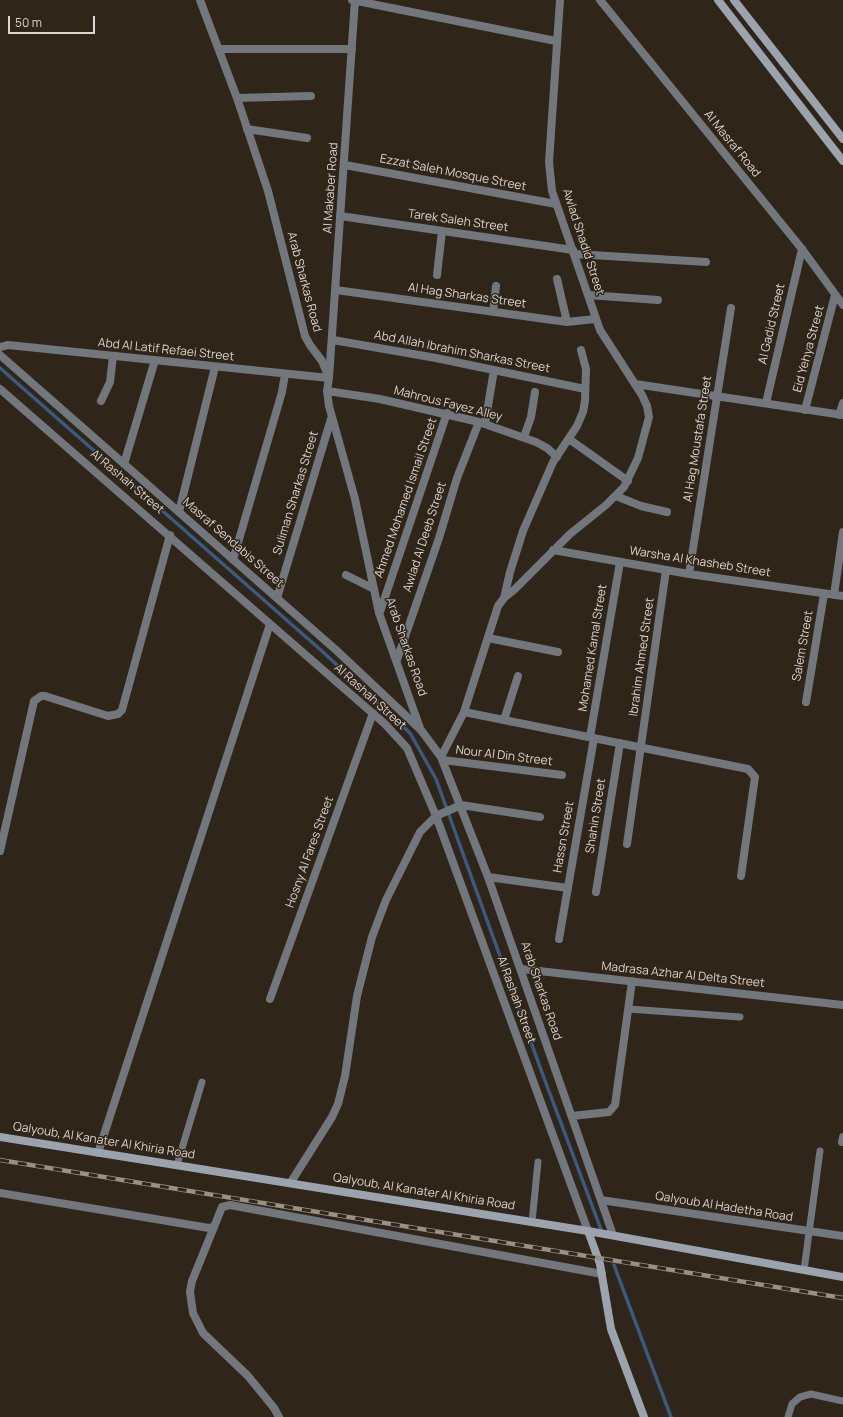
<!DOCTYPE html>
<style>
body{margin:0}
#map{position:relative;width:843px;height:1417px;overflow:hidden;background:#302519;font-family:Manrope,sans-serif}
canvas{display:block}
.scale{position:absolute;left:8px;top:16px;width:87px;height:18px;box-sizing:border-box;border:2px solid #ddd5ce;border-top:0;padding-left:5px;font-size:12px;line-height:14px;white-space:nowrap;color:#ddd5ce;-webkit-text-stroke:3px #302519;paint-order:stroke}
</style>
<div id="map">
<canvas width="843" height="1417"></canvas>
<div class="scale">50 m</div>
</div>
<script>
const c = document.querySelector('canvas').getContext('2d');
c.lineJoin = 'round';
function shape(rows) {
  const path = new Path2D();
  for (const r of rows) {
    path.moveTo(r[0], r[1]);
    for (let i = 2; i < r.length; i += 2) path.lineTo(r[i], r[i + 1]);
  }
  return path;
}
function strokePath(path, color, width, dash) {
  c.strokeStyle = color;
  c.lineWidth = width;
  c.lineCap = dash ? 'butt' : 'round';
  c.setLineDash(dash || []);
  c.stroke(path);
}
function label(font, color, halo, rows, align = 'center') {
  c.font = font + ' Manrope,sans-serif';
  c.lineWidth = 3;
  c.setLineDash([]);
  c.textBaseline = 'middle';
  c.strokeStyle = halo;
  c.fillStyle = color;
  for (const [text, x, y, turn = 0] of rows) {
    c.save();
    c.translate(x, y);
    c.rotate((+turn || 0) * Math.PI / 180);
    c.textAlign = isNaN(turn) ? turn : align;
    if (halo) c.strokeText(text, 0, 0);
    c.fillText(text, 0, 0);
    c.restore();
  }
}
strokePath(shape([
 [0,368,323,652,410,733,436,779,544,1078,602,1232],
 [614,1265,671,1417]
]), '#395a82', 3.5);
strokePath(shape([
 [628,1009,740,1017],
 [177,1165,202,1082],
 [532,1222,538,1162],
 [804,1270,820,1151],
 [788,1417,792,1404,800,1397,811,1394,843,1401]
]), '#71777d', 7);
strokePath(shape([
 [200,0,237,98,268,191,305,336,310,345,322,361,329,378,327,391,329,406,355,499,379,613,420,728],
 [352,0,556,41],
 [600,0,802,249,843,305],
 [219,49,352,49],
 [237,98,311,96],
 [247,129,307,138],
 [345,165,556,204],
 [340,216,573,250],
 [575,254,706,262],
 [437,275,442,231],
 [557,279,567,322],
 [336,290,567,322,595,319],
 [588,295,658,300],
 [493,312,496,286],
 [333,340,436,358,585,389],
 [0,347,8,345,329,378,355,0],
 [0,355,336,650,421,730,441,757,488,877,613,1235],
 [635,384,843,415],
 [0,389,385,724,407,748,436,816,588,1231],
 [327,391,380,399,479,422,536,442,547,448,557,457],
 [101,401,110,382,113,356],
 [766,403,802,249],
 [805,410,835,295],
 [839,415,843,403],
 [485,424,494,370],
 [524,437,531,417,535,392],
 [569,439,628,481],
 [124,464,155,360],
 [616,496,641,506,667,512],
 [179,512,215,367],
 [553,550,689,574,843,596],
 [233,560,282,392,285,374],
 [689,574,731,308],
 [346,575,374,589],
 [834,595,843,532],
 [277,598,331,419],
 [504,598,510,572,523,531,553,462,577,426,583,412,585,401,586,369,581,350],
 [380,612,447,413],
 [488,638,558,652],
 [397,660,439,538,457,478,479,422],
 [806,702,824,594],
 [464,712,748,769,755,777,741,876],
 [504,720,518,676],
 [590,737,620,562],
 [441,757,464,712,498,606,504,598,514,590,570,534,606,505,624,487,638,458,649,417,647,406,642,395,600,330,552,191,549,162,560,0],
 [443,760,562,775],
 [627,844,666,570],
 [0,851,34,701,41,696,45,696,108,716,118,714,122,710,170,535],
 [488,877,568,888],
 [596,892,620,743],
 [559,939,594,738],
 [521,969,843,1005],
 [270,999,373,713],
 [572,1116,609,1112,615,1105,632,981],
 [842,1142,843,1137],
 [98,1153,270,624],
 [291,1182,332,1117,338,1104,345,1076,357,996,372,937,386,900,420,832,436,816,461,805,540,817],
 [0,1193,209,1228,214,1227,222,1207,230,1205,602,1274],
 [601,1200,843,1236],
 [214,1227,192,1281,190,1292,193,1313,203,1333,248,1376,274,1408,279,1417]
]), '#71777d', 8);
strokePath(shape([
 [718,0,843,161],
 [734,0,843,139],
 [0,1137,588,1231,843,1277],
 [588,1231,600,1264,611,1329,644,1417]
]), '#9ba4ae', 8);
const rail = shape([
 [0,1160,843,1298]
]);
strokePath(rail, '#999087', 4.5);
strokePath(rail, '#302519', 3, [9]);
label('12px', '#ddd5ce', '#302519', [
 ["Al Masraf Road",732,144,51],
 ["Ezzat Saleh Mosque Street",453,173,11],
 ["Al Makaber Road",331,188,-86],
 ["Tarek Saleh Street",458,221,8],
 ["Awlad Shadid Street",583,242,72],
 ["Arab Sharkas Road",304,282,75],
 ["Al Hag Sharkas Street",467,296,8],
 ["Al Gadid Street",772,324,-77],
 ["Eid Yehya Street",809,349,-75],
 ["Abd Al Latif Refaei Street",166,350,6],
 ["Abd Allah Ibrahim Sharkas Street",462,352,11],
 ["Mahrous Fayez Alley",448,404,14],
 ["Al Hag Moustafa Street",698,439,-81],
 ["Al Rashah Street",127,482,40],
 ["Suliman Sharkas Street",296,493,-73],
 ["Ahmed Mohamed Ismail Street",406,498,-71],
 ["Awlad Al Deeb Street",425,537,-72],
 ["Masraf Sendabis Street",233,543,41],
 ["Warsha Al Khasheb Street",700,562,9],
 ["Salem Street",803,646,-80],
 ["Arab Sharkas Road",406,647,71],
 ["Mohamed Kamal Street",593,648,-81],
 ["Ibrahim Ahmed Street",642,657,-82],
 ["Al Rashah Street",370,697,42],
 ["Nour Al Din Street",504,756,7],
 ["Shahin Street",596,816,-81],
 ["Hassn Street",564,837,-80],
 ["Hosny Al Fares Street",310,852,-70],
 ["Madrasa Azhar Al Delta Street",683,975,6],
 ["Arab Sharkas Road",541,991,71],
 ["Al Rashah Street",516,1000,70],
 ["Qalyoub, Al Kanater Al Khiria Road",104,1141,9],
 ["Qalyoub, Al Kanater Al Khiria Road",424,1192,9],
 ["Qalyoub Al Hadetha Road",724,1207,9]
]);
</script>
